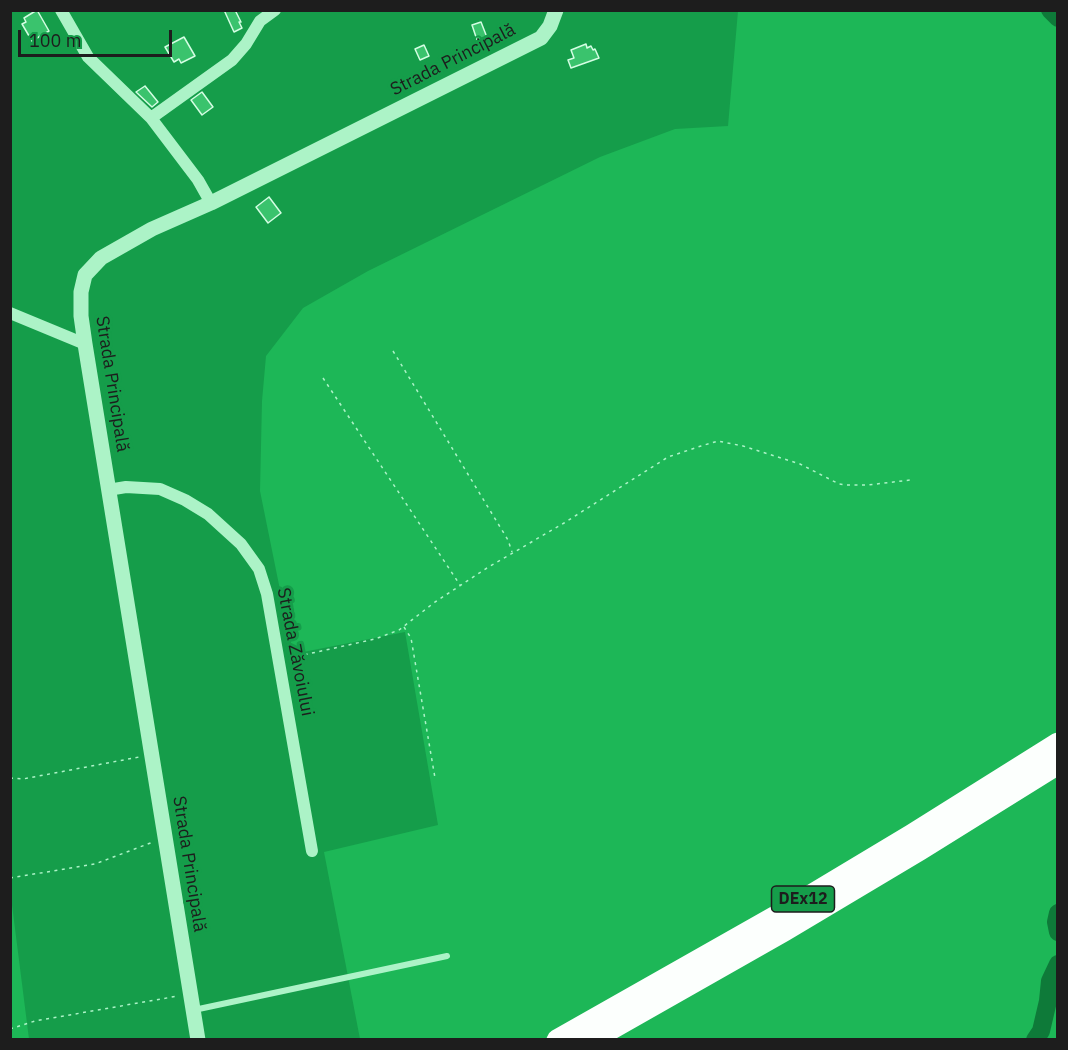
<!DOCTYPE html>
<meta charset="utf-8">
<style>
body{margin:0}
#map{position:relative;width:1068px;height:1050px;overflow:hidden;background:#159d4a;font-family:"IBM Plex Sans",sans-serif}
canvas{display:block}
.frame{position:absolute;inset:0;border:12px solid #1d1d1d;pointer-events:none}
.scale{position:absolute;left:18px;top:30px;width:154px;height:27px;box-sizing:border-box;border:3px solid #1d1d1d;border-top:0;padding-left:8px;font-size:18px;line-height:21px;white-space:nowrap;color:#1d1d1d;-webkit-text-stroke:4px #159d4a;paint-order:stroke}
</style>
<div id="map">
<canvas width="1068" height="1050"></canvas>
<div class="frame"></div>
<div class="scale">100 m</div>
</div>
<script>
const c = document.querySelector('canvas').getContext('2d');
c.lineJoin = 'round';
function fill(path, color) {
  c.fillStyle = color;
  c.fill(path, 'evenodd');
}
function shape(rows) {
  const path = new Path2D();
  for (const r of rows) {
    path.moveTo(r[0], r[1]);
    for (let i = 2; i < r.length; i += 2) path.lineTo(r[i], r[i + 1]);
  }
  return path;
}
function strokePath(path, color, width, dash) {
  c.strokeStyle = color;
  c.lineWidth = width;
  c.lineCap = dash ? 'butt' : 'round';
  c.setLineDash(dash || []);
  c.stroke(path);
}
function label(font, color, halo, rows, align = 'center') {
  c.font = font + ' "IBM Plex Sans",sans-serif';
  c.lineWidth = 6;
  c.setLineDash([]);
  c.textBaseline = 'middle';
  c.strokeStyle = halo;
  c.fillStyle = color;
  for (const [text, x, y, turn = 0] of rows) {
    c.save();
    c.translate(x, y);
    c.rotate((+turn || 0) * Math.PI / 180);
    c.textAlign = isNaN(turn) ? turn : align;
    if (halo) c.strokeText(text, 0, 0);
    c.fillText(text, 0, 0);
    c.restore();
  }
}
fill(shape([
 [738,11,1057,11,1057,1039,360,1039,324,852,438,825,405,632,293,654,260,491,262,401,266,356,303,308,368,271,600,157,675,129,728,126],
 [10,897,11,897,29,1039,11,1039]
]), '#1db757');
strokePath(shape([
 [1050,10,1058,18],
 [1058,913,1056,922,1058,932],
 [1035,1040,1041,1031,1048,1001,1050,981,1058,964]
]), '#0e7a39', 18);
const building = shape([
 [37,10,49,31,32,41,22,24,26,22,24,18,37,10],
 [224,10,235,10,241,22,239,22,242,28,234,32,224,10],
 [481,22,488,40,478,43,472,25,481,22],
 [184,37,195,56,181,63,179,59,174,62,165,47,184,37],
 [586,44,587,48,591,46,593,50,595,49,599,58,571,68,568,60,574,58,571,50,586,44],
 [424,45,429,56,420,60,415,49,424,45],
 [145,86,158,102,152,107,136,92,145,86],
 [202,92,213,107,202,115,191,100,202,92],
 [269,197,281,213,268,223,256,207,269,197]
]);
fill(building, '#3ac36d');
strokePath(building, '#d4fde3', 1.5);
strokePath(shape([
 [393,351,508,540,512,552],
 [323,378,460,585],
 [404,627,411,638,435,778],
 [290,658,375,639,399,630,435,602,487,568,564,523,668,457,701,446,718,441,743,446,800,464,839,484,846,485,868,485,910,480],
 [10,778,23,779,139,757],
 [10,878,95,864,153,842],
 [10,1029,35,1021,178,996]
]), '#acf3c7', 1.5, [3, 4.5]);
strokePath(shape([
 [194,1010,447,956]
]), '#acf3c7', 6);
strokePath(shape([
 [61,10,88,57,151,118,198,180,211,203],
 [151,118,232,60,246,44,260,21,275,10],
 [10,313,85,344],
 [108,490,126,487,160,489,185,500,208,514,241,544,259,569,267,594,312,851]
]), '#acf3c7', 12);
strokePath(shape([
 [198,1040,85,344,81,316,81,292,85,275,101,258,152,229,211,203,541,38,550,26,556,10]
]), '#acf3c7', 15);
strokePath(shape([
 [557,1040,776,916,911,835,1058,743],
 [592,1040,784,931,920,850,1058,764]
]), '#fcfffd', 21);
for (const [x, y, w] of [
 [803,899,63]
]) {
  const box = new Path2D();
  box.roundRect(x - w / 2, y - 13, w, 26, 4.5);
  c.fillStyle = '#159d4a';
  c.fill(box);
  strokePath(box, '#1d1d1d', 1.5);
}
label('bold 16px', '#1d1d1d', null, [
 ["DEx12",803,899]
]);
label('18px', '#1d1d1d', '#159d4a', [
 ["Strada Principală",453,60,-27],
 ["Strada Principală",112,384,81],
 ["Strada Zăvoiului",295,652,79],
 ["Strada Principală",189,864,81]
]);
</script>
